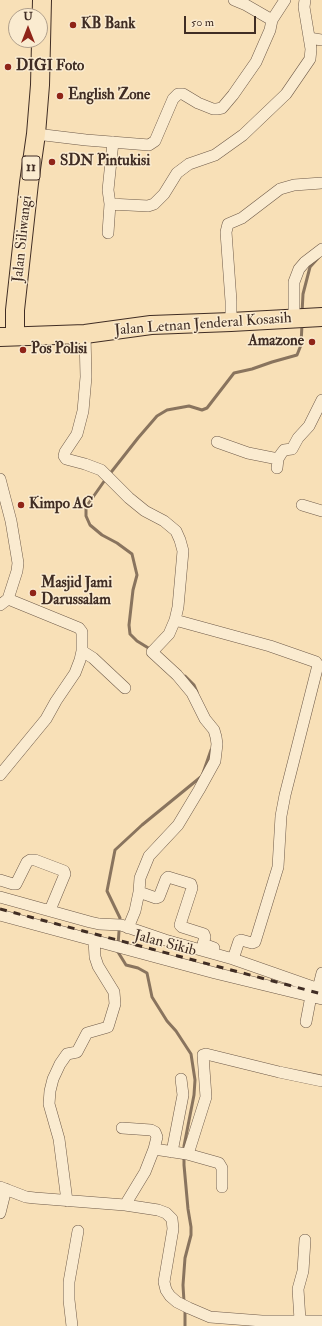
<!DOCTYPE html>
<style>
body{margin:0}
#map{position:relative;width:322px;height:1326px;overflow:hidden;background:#f8e0b7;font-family:"IM FELL Double Pica",serif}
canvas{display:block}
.north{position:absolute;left:8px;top:8px;width:40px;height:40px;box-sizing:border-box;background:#faebd0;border:1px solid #b09f8b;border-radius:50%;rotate:0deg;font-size:11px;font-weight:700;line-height:16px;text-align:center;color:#402d24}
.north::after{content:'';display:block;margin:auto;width:14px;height:18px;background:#8f2418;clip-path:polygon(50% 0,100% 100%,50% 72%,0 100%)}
.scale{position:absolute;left:184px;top:16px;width:72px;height:18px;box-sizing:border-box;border:2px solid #402d24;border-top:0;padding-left:5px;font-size:12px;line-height:14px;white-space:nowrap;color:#402d24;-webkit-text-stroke:3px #faebd0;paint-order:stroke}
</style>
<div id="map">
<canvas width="322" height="1326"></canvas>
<div class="north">U</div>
<div class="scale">50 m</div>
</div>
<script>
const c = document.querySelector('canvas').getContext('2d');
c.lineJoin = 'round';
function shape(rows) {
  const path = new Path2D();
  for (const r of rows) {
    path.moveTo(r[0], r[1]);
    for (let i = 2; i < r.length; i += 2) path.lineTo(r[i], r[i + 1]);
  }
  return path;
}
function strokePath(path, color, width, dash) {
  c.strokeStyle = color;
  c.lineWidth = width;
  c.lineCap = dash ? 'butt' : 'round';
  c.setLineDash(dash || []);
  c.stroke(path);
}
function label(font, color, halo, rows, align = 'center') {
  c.font = font + ' "IM FELL Double Pica",serif';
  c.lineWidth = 3;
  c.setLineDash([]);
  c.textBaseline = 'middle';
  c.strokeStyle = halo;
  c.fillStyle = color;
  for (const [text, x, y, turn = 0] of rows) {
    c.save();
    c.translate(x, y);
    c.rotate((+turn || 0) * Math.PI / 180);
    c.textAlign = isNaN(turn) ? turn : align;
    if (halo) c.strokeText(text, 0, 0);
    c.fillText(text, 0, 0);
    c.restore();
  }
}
strokePath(shape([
 [302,313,303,294,310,267,319,257],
 [150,649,137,641,130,634,129,625,133,590,137,575,132,554,117,543,102,535,90,525,86,516,86,507,105,480,138,438,157,416,167,410,189,406,202,410,207,408,234,373,252,369,272,362,297,355,301,345,302,324],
 [185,676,194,685,197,692],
 [118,945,120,918,107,891,115,850,142,825,202,776,211,750],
 [118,950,118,952,126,965,138,968,147,973,152,997,167,1021,176,1031,191,1054,195,1080,194,1095,184,1146,184,1165,188,1209,191,1227,191,1235,185,1258,183,1285,184,1302],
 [185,1326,185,1310]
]), '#89745e', 3);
const minor = shape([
 [234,0,246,5,272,20],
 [309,38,322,40],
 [36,134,86,140,149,145,155,141,173,99,178,94,183,94,198,103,213,109,217,109,222,108,233,95,256,62,270,30,272,20,285,0],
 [110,204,148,206,154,204,164,194,177,173,189,164,215,155,243,135,286,94,310,59,311,49,304,7,305,0],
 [108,233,110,204,108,190,113,142],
 [294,319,294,282,299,269,305,262,322,249],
 [231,322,231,301,226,232,228,224,242,218,280,189,294,185,322,183],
 [85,334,86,377,83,411,77,434,65,452,64,456,66,459,85,464,101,470,129,498,145,511,164,521,176,531,180,540,183,551,178,607,175,620,270,646,316,662,318,665,285,795,281,816,278,867,255,942,252,943,241,940,239,941,233,959],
 [217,442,248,453,278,459],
 [277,468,278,459,281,454,284,450,292,449,298,438,309,426,322,400],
 [0,479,11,521,18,563,17,571,8,599,0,605],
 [302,505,322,511],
 [8,599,79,628,82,632,82,651,93,658,125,688],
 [0,775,46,719,56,701,75,673,80,660,82,651],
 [0,880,13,884,16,884,27,862,30,860,35,860,64,871,65,874,50,910],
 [139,892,156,898,159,897,166,879,168,877,191,884,192,888,180,925,182,927,204,934,205,937,203,944,214,948],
 [0,897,90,922,99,924,121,925,165,940,233,959,322,990],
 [0,915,215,973,322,999],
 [128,928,135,911,139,892,140,878,149,856,178,825,199,790,215,761,217,744,216,737,214,730,205,719,192,693,177,675,152,652,169,634,175,620],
 [318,989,322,973],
 [306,1022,311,996],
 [122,1128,151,1130,155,1132,157,1137,154,1149,145,1172,125,1205],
 [154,1149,187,1154,219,1163,222,1168,222,1187],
 [172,1152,183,1095,181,1079],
 [188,1154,206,1097,203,1055,206,1054,279,1072,322,1081],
 [0,1187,26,1197,35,1198,125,1205,158,1210,166,1213,172,1219,173,1229,164,1282,166,1290,170,1296,177,1302,189,1308,210,1317,262,1321,322,1321],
 [67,1201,59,1139,49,1104,50,1091,53,1079,60,1064,67,1054,77,1052,87,1033,108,1027,115,1004,114,992,98,966,95,957,94,940],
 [0,1213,6,1189],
 [300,1320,298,1289,303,1271,305,1240],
 [72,1326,69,1300,69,1282,78,1231]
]);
const trunk = shape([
 [15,336,15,310,29,183,36,134,40,85,42,0],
 [0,337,85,334,151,325,231,322,322,317]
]);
strokePath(minor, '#6e5a49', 12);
strokePath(trunk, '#402d24', 20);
strokePath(minor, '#faebd0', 11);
strokePath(trunk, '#f8e0b7', 18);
strokePath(shape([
 [0,909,322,994]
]), '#402d24', 3, [7, 7]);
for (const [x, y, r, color] of [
 [73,25,4,"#8f2418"],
 [8,67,4,"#8f2418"],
 [60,96,4,"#8f2418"],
 [52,162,4,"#8f2418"],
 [312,342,4,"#8f2418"],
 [23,350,4,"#8f2418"],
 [21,505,4,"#8f2418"],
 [33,593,4,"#8f2418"]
]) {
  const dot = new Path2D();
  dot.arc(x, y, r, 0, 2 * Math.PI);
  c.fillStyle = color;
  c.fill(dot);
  strokePath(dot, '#faebd0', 1.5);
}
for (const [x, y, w] of [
 [31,168,18]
]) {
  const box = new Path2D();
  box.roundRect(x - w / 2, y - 12, w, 24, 3);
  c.fillStyle = '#faebd0';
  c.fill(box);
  strokePath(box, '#402d24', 1);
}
label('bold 14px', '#402d24', null, [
 ["11",31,168]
]);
label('bold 15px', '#402d24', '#faebd0', [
 ["KB Bank",81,25],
 ["DIGI Foto",16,67],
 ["English Zone",68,96],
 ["SDN Pintukisi",60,162],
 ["Amazone",304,342,"right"],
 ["Pos Polisi",31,350],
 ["Kimpo AC",29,505],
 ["Masjid Jami",41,584],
 ["Darussalam",41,601]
], 'left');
label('15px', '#402d24', '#faebd0', [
 ["Jalan Siliwangi",23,239,-84],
 ["Jalan Letnan Jenderal Kosasih",203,325,-4],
 ["Jalan Sikib",165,944,15]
]);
</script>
